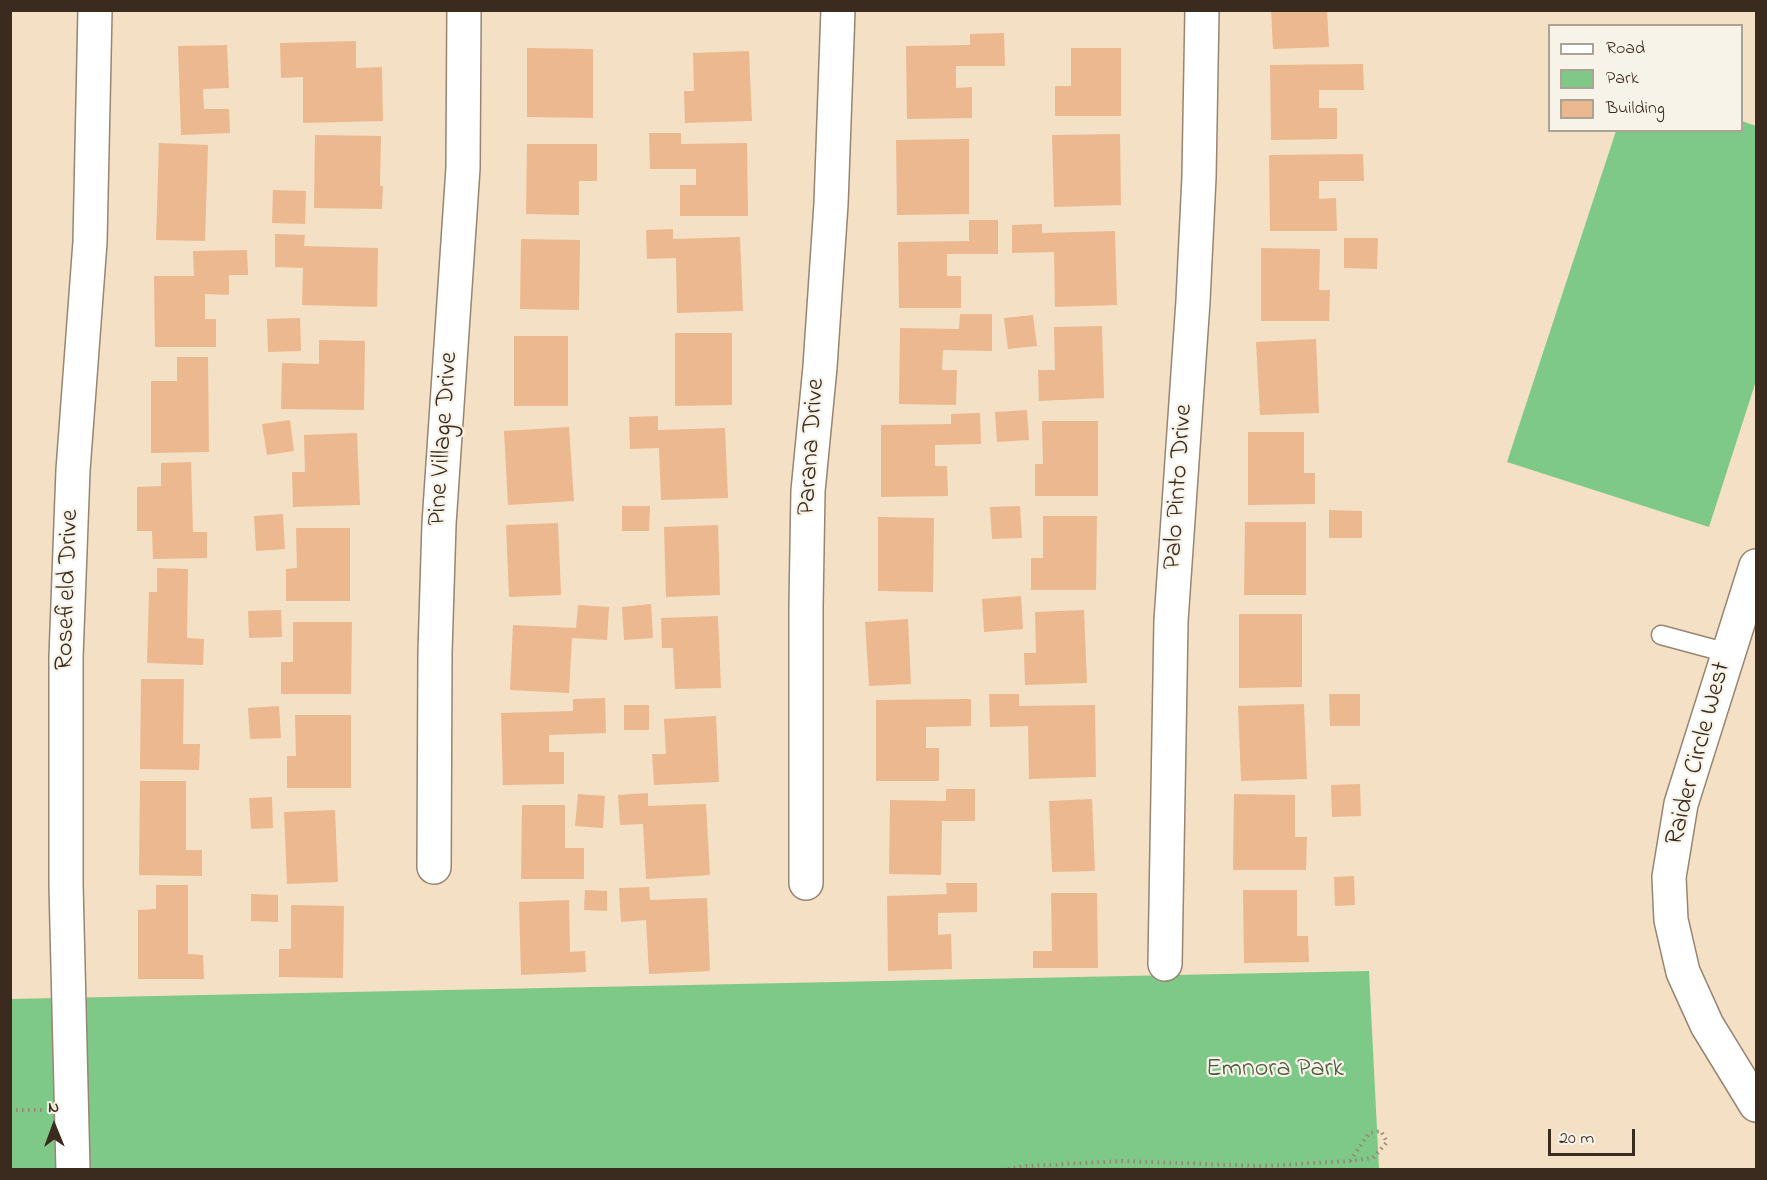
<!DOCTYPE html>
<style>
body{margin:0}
#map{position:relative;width:1767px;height:1180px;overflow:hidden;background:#f4e0c5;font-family:"Indie Flower",sans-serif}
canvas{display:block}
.frame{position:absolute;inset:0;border:12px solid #3b2a1e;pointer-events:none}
.legend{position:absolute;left:1548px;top:24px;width:195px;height:108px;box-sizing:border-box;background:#f7f3e8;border:2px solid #aca397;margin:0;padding:8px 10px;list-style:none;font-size:18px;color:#3b2a1e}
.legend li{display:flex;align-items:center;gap:12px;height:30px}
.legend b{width:30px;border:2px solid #aca397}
.north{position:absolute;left:24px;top:1096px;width:60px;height:60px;-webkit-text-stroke:4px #f7f3e8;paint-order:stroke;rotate:359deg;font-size:16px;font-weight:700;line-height:24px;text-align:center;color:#3b2a1e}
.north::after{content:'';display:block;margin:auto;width:21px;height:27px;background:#3b2a1e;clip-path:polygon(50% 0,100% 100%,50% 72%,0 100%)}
.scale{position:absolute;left:1548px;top:1129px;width:87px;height:27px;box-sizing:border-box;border:3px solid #3b2a1e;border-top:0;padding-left:8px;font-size:18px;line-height:21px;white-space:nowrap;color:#3b2a1e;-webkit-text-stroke:4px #f7f3e8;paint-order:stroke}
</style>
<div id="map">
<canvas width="1767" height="1180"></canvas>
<div class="frame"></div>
<ul class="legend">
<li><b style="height:8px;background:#fff"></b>Road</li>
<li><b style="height:16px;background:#7ec988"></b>Park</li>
<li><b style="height:16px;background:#ecb88f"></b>Building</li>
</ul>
<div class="north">N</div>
<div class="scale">20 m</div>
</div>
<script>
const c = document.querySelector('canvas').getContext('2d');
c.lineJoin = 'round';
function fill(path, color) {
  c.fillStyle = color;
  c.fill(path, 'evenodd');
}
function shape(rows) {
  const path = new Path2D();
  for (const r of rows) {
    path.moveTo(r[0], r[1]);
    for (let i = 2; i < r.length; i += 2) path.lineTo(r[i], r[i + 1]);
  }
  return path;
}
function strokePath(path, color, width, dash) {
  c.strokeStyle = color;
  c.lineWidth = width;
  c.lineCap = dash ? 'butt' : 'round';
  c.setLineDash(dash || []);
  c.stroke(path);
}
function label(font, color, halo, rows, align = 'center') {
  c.font = font + ' "Indie Flower",sans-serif';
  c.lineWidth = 4.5;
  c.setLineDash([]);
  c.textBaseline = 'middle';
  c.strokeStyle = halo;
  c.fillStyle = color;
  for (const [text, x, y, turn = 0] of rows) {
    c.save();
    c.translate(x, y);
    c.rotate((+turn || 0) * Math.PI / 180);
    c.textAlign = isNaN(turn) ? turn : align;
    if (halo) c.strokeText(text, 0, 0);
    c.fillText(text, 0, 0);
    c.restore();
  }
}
fill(shape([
 [1742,121,1756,126,1756,381,1709,527,1507,462,1616,131,1742,130],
 [1369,971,1379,1169,11,1169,10,999]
]), '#7ec988');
fill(shape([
 [1271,10,1327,10,1329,47,1273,49],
 [1004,33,1005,66,956,66,956,88,972,87,972,118,907,119,906,46,970,45,970,34],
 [356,41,356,68,382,67,383,121,303,123,303,77,281,78,280,43],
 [227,45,229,88,203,89,204,109,229,109,230,133,181,135,178,46],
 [527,48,593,49,593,118,527,117],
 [1071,48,1121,48,1121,116,1055,116,1055,86,1071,86],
 [749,51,752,121,685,123,684,91,694,91,693,53],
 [1363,64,1364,90,1319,90,1319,108,1337,108,1337,139,1271,140,1270,65],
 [649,133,681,133,681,144,747,143,748,216,680,216,680,185,696,185,696,169,650,169],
 [1120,134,1121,205,1054,207,1052,135],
 [315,135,381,136,380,186,383,186,382,209,314,208],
 [969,139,969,214,897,215,896,140],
 [159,143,208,145,205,241,156,240],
 [527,144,597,144,597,181,579,181,579,215,526,214],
 [1363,154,1364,181,1319,181,1319,199,1336,198,1337,231,1270,231,1269,155],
 [273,190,306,191,305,224,272,223],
 [969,220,998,220,998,254,947,254,947,276,961,276,961,308,899,308,898,242,969,241],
 [1042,224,1042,233,1115,231,1117,305,1055,307,1054,252,1012,253,1012,225],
 [673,229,673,239,740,237,743,311,677,313,676,258,647,259,646,230],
 [275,234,305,235,304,246,378,248,377,307,302,305,303,268,275,267],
 [1344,238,1378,238,1377,269,1344,268],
 [521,239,580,240,579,310,520,309],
 [1261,248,1320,249,1319,290,1330,290,1329,321,1261,321],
 [247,250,248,275,229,275,229,295,205,294,205,319,216,319,216,347,155,347,154,276,194,276,193,251],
 [960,314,992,314,992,351,943,350,942,370,957,370,956,405,899,404,900,328,959,329],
 [1033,315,1037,346,1008,349,1004,318],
 [300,318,301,351,268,352,267,319],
 [1102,326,1104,398,1039,401,1038,370,1055,370,1054,327],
 [675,333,732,333,732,405,675,406],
 [514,336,568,336,568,406,514,406],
 [1316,339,1319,413,1260,415,1256,342],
 [319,340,365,341,364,410,281,409,282,363,319,364],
 [177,357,208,357,209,452,151,453,151,381,177,381],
 [1027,410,1029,440,997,442,995,412],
 [980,413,981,444,935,445,935,466,947,466,948,496,881,497,881,425,951,424,951,414],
 [658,416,658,430,725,428,728,498,661,500,659,448,630,449,629,417],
 [290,420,294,451,267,455,262,424],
 [1042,421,1098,421,1098,496,1035,496,1035,464,1043,464],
 [569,427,574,501,508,505,504,431],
 [1248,432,1304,432,1304,473,1315,473,1315,504,1248,505],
 [357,433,360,505,293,507,292,472,305,472,304,435],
 [191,462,193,532,207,532,207,558,153,559,152,531,137,531,137,487,161,486,161,463],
 [622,506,650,506,649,531,622,531],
 [1020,506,1022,538,992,539,990,507],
 [1329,510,1362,511,1362,538,1329,538],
 [283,514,285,549,256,551,254,516],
 [1043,516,1097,516,1096,590,1031,590,1031,558,1043,558],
 [878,517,934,518,933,592,878,591],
 [1245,522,1306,522,1306,595,1244,595],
 [558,523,561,595,509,597,506,525],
 [718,525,720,595,666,597,664,527],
 [296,528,350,528,350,601,286,601,286,569,297,568],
 [157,568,188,569,187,638,204,639,203,665,147,663,149,592,157,592],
 [1021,596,1023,629,984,632,982,599],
 [651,604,653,638,624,640,622,607],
 [578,605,609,607,607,640,572,638,569,693,510,690,513,625,576,628],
 [281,610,282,637,249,638,248,611],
 [1084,610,1087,683,1025,685,1024,653,1036,653,1035,612],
 [1239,614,1302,614,1302,687,1239,688],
 [718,616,721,688,675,689,673,648,662,648,661,618],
 [908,619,911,684,869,686,865,622],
 [293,622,352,622,351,694,281,694,281,662,293,662],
 [141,679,184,679,183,744,200,744,199,770,140,769],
 [989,694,1019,694,1019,706,1095,705,1096,777,1029,779,1028,726,990,727],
 [1329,694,1360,694,1360,726,1330,726],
 [605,698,606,733,549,735,549,752,564,752,564,784,503,785,501,713,573,711,573,699],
 [971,699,971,726,926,727,926,748,939,748,939,781,876,781,876,700],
 [1304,704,1307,779,1241,781,1238,706],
 [624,705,649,705,649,730,624,730],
 [279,706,281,738,250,739,248,708],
 [295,715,351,715,351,788,287,788,287,756,296,756],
 [716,716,719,782,654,785,652,754,666,754,664,719],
 [140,781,186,781,186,850,202,850,202,876,139,875],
 [1360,784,1361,816,1332,817,1331,785],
 [946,789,975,789,975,821,942,821,941,875,889,874,890,800,946,801],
 [648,793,648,806,706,804,710,875,646,879,643,824,620,825,618,795],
 [578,794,605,796,603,828,575,826],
 [1234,794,1295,795,1295,837,1307,837,1306,870,1233,870],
 [272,797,273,828,251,829,249,798],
 [1092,799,1095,871,1052,872,1049,801],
 [522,805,565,805,565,848,584,848,584,879,521,879],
 [335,810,338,882,287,884,284,812],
 [1354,876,1355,905,1335,906,1334,877],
 [946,883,977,883,977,912,938,913,938,935,951,934,952,969,888,971,887,896,947,894],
 [156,885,188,885,188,954,203,955,204,979,138,979,138,910,156,909],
 [649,887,650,900,707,898,710,971,649,974,646,920,621,922,619,888],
 [585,890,607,891,607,911,584,910],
 [1243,890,1297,890,1297,936,1308,936,1309,962,1244,963],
 [1051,893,1097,893,1098,968,1033,968,1033,951,1052,951],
 [251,894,278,895,278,922,251,921],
 [569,900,570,952,585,951,586,972,521,975,519,902],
 [291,905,344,906,343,978,279,977,279,949,291,949]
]), '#ecb88f');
const lane = shape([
 [1661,635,1728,653]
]);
const street = shape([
 [434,867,435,652,439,524,463,168,464,10],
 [806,883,806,606,808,491,820,367,831,204,838,10],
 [1165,964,1171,621,1193,301,1199,177,1202,10]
]);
const secondary = shape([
 [1756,566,1681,804,1669,877,1671,920,1683,972,1707,1025,1756,1105],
 [73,1170,66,885,66,657,73,470,90,242,95,10]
]);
strokePath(lane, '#988572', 21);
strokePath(street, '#988572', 36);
strokePath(secondary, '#988572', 36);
strokePath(shape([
 [10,1110,43,1110],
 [1002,1170,1026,1166,1123,1161,1263,1166,1350,1161,1373,1158,1387,1142,1381,1131,1369,1133,1350,1161]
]), '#988572', 4, [1.5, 4.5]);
strokePath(lane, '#fff', 18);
strokePath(street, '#fff', 33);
strokePath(secondary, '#fff', 33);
label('26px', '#3b2a1e', '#f7f3e8', [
 ["Pine Village Drive",445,439,-86],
 ["Parana Drive",813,447,-86],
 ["Palo Pinto Drive",1180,487,-86],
 ["Rosefield Drive",69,590,-88],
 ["Raider Circle West",1700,754,-75]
]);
label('26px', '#4f5a3e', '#f7f3e8', [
 ["Emnora Park",1275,1071]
]);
</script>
